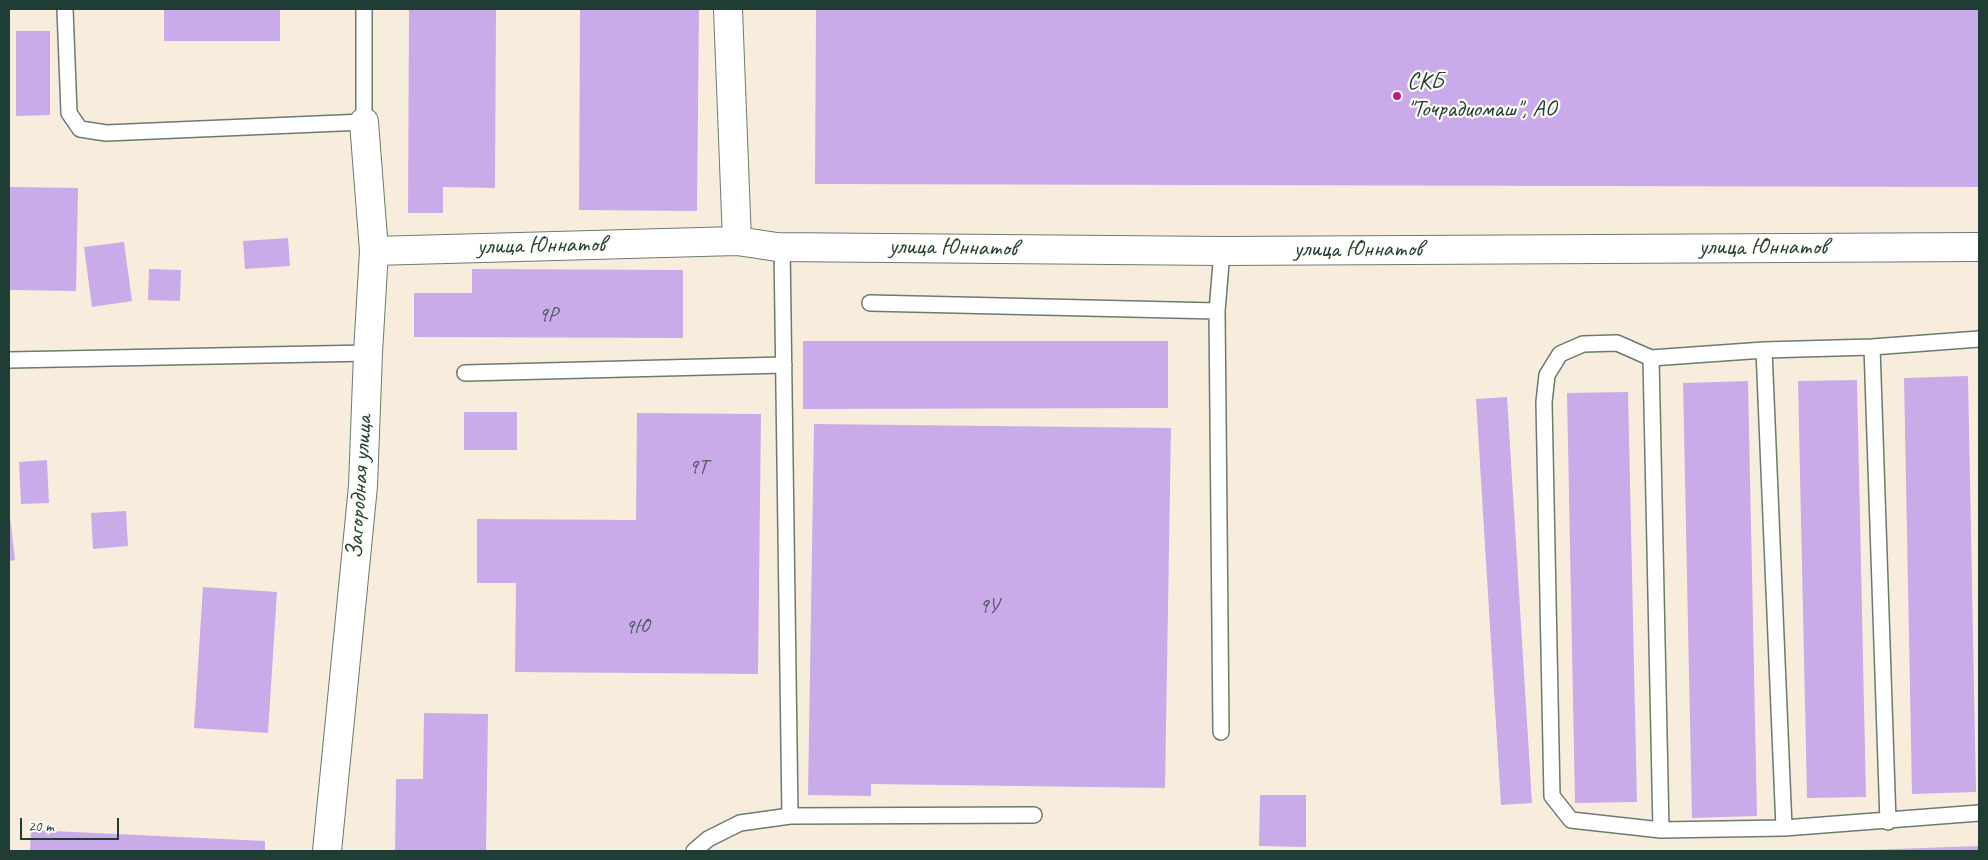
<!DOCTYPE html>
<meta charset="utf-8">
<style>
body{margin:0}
#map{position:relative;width:1988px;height:860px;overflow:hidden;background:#f8eddd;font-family:Caveat,sans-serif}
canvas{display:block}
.frame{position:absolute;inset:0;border:10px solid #1f3d34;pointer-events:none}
.scale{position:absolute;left:20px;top:818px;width:99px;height:22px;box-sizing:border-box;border:2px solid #1f3d34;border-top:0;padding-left:6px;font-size:15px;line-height:18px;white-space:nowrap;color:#1f3d34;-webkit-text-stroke:4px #fdfcf7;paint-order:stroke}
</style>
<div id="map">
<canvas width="1988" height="860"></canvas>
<div class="frame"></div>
<div class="scale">20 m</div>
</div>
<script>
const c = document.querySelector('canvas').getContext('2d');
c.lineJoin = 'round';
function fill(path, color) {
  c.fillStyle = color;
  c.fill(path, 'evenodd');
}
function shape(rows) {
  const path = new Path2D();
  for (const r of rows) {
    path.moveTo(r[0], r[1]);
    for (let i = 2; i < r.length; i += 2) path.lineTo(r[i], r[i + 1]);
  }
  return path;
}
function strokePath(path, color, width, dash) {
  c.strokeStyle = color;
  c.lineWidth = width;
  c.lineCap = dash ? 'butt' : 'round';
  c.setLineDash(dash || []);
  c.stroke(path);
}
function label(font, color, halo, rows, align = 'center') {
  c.font = font + ' Caveat,sans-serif';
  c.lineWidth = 4.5;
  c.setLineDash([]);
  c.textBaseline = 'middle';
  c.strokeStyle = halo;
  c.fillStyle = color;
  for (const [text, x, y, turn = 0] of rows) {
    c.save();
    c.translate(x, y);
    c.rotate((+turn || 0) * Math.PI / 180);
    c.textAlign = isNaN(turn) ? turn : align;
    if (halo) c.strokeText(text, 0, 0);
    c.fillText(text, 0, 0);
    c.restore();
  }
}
fill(shape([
 [164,9,280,9,280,41,164,41],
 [409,9,496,9,495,188,443,187,443,213,408,213],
 [580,9,699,9,697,211,579,210],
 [816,9,1979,9,1979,187,815,184],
 [16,31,50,31,50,115,16,116],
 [9,187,78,188,76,291,9,290],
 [288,238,290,266,245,269,243,241],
 [124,242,132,301,92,307,84,247],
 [149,269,181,270,180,301,148,300],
 [472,269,683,270,683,338,414,337,414,293,472,293],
 [803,341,1168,341,1168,408,803,409],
 [1968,376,1976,792,1912,794,1904,378],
 [1857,380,1866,797,1807,798,1798,381],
 [1748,381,1757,816,1692,818,1683,383],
 [1628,392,1637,802,1575,803,1567,393],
 [1507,397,1532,803,1501,805,1476,399],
 [464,412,517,412,517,450,464,450],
 [637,413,761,414,758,674,515,672,516,583,477,583,477,519,636,520],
 [814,424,1171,428,1165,788,871,784,871,796,808,795],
 [47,460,49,503,21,504,19,462],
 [9,508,15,560,9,561],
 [126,511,128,546,93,549,91,513],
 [203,587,277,592,268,733,194,728],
 [424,713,488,714,486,851,395,851,396,779,423,779],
 [1260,795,1306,795,1306,847,1259,846],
 [31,830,265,841,265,851,30,851],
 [1979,846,1979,851,1866,851,1866,850]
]), '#c9abe9');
const service = shape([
 [65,9,69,113,80,129,106,133,364,122,364,9],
 [782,247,790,816],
 [870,303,1217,311],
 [1979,339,1872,347,1764,350,1651,358,1617,343,1583,344,1560,354,1547,375,1544,402,1552,796,1571,820,1661,830,1784,828,1979,813],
 [1872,347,1888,822],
 [1764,350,1784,828],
 [1651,358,1661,830],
 [9,360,368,353],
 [465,373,784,365],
 [1221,732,1217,311,1222,251],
 [694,851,708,839,740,823,790,816,1034,815]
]);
const minor = shape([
 [728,9,737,241],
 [374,251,737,241,777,247,1222,251,1979,247],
 [327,851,363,486,368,353,374,251,364,122]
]);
strokePath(service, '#6b7b6f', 18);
strokePath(minor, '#6b7b6f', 30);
strokePath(service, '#fff', 15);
strokePath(minor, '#fff', 28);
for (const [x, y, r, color] of [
 [1397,96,5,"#b5179e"]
]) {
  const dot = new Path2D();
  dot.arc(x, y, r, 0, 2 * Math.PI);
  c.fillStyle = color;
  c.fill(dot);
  strokePath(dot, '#fdfcf7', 2);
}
label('21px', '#4a5861', null, [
 ["9Р",548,315],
 ["9Т",698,467],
 ["9У",989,606],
 ["9Ю",637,627]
]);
label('24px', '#1f3d34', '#fdfcf7', [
 ["СКБ",1407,82],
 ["\"Точрадиомаш\", АО",1407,110]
], 'left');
label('24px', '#1f3d34', '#fdfcf7', [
 ["улица Юннатов",541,246,-1],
 ["улица Юннатов",953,248,1],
 ["улица Юннатов",1763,248],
 ["улица Юннатов",1358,250],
 ["Загородная улица",360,487,-86]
]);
</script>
